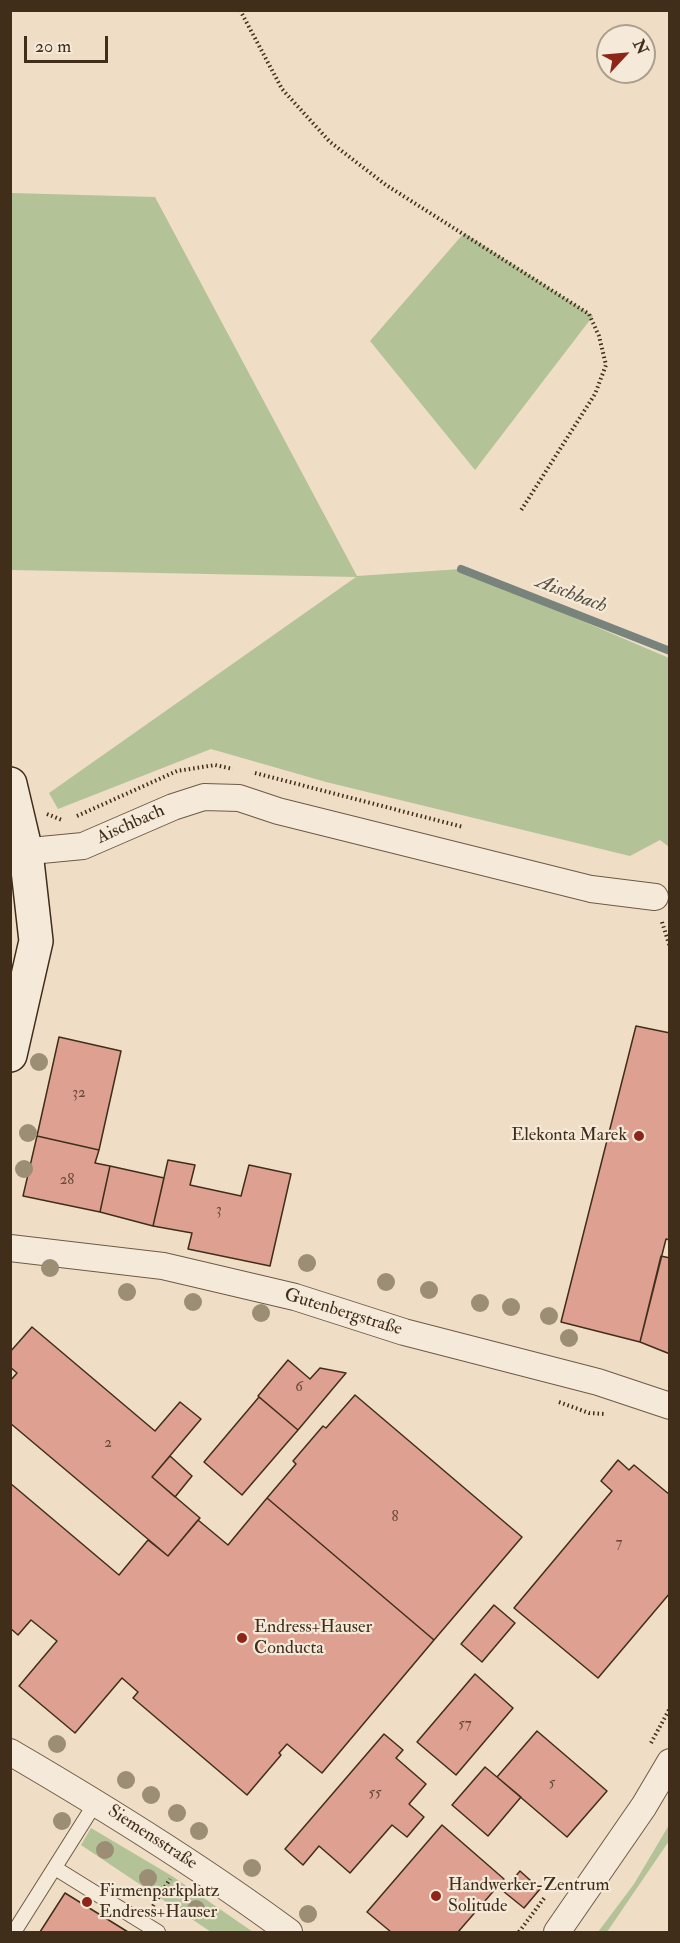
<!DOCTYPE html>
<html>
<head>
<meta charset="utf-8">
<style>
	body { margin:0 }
	#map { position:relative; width:680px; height:1943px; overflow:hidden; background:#efdec5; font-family:"IM FELL Double Pica",serif }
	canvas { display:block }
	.frame { position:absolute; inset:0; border:12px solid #412e1a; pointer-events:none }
	.north { position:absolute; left:596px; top:24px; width:60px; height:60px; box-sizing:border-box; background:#f5ead9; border:2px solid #ad9f8d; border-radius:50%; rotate:64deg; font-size:16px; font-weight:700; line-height:24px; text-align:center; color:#412e1a }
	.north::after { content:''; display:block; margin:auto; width:21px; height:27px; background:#8f2418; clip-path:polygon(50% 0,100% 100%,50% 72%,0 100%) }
	.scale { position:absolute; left:24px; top:36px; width:84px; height:27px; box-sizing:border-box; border:3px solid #412e1a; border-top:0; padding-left:8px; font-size:18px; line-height:21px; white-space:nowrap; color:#412e1a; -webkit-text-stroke:4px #f5ead9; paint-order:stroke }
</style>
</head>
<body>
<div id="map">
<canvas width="680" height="1943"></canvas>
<div class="frame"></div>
<div class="north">N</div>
<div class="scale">20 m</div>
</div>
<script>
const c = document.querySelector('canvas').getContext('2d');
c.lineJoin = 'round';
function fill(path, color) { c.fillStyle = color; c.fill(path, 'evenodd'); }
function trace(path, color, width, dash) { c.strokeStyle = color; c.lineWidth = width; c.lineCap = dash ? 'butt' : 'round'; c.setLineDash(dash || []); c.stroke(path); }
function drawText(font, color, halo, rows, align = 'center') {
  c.font = font + ' "IM FELL Double Pica",serif'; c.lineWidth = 4.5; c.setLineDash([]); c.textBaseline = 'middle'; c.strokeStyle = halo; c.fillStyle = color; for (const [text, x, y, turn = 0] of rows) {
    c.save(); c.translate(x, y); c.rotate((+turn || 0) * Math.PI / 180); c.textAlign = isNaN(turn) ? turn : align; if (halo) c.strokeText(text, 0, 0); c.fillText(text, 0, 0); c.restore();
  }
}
fill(new Path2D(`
	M11 193 155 197 357 576 461 569 669 658V847L660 840 630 856 326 782 211 749 58 809 49 793 356 577 11 570Z
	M464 233 593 316 475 470 370 341Z
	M669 1825V1841L607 1932H598L634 1884Z
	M91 1828 172 1876 253 1932H211L81 1845Z`), '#b4c298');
trace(new Path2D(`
	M461 569 670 651`), '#78837c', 8);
const building = new Path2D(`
	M636 1026 670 1033V1240L666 1239 640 1342 561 1322Z
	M59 1037 121 1051 99 1150 37 1136Z
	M37 1136 99 1150 95 1163 110 1166 100 1212 23 1196Z
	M168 1160 195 1165 190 1185 241 1196 249 1165 291 1174 270 1266 188 1249 192 1233 153 1226Z
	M110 1166 164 1178 153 1226 100 1212Z
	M661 1256 670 1258V1354L640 1342Z
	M32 1327 155 1431 180 1402 201 1419 152 1477 200 1518 168 1556 10 1423V1381L17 1373 10 1367V1352Z
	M288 1360 310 1379 320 1368 346 1373 298 1430 258 1396Z
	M355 1395 522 1537 434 1640 267 1498 296 1464 293 1461 323 1426 326 1428Z
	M259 1397 298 1430 242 1495 204 1462Z
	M170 1456 192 1476 175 1497 152 1477Z
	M618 1460 629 1470 634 1465 670 1495V1593L598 1678 514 1608 612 1491 601 1481Z
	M10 1483 119 1575 148 1540 168 1556 198 1520 228 1545 267 1498 434 1640 322 1773 287 1744 279 1753 281 1755 247 1795 133 1698 138 1692 122 1678 75 1733 19 1686 57 1641 31 1620 18 1635 10 1628Z
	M494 1605 515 1623 482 1662 461 1644Z
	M475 1674 513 1708 456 1775 417 1742Z
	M537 1731 607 1791 567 1837 497 1777Z
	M384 1734 403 1750 396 1758 426 1784 409 1804 424 1817 407 1837 392 1825 350 1873 319 1846 303 1865 285 1849Z
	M485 1767 521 1797 488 1836 452 1805Z
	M442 1825 504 1879 458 1932H391L367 1912Z
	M520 1871 540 1889 524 1908 503 1891Z
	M65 1893 128 1932H40Z`);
fill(building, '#dea091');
trace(building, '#412e1a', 1.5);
const lane = new Path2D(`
	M55 1868 158 1932
	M14 1932 96 1802`);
const street = new Path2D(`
	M10 853 83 846 173 807 204 797 239 798 278 811 591 889 655 897
	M10 1248 163 1266 295 1297 404 1332 598 1382 670 1406
	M10 1752C106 1808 200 1866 289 1932
	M557 1932 644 1806 670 1762`);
const secondary = new Path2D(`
	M10 784 26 852 36 941 10 1055`);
trace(lane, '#6c5a45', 16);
trace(street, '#6c5a45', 28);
trace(secondary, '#412e1a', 36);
trace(new Path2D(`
	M240 10 282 89 330 142 386 185 589 314 599 336 606 365 595 394 520 512
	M255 773 463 827
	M47 814 62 820
	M77 816 177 771 215 765 233 769
	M662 922 670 947
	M559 1402 589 1413 604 1414
	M651 1743 670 1708
	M153 1906 170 1879
	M519 1932 545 1897`), '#412e1a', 4, [1.5, 3]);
trace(lane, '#f5ead9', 14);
trace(street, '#f5ead9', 26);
trace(secondary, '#f5ead9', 33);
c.fillStyle = '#9c8e75';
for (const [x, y] of [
	[39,1062],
	[28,1133],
	[24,1169],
	[307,1263],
	[50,1268],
	[386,1282],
	[429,1290],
	[127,1292],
	[193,1302],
	[480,1303],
	[511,1307],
	[261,1313],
	[549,1316],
	[569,1338],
	[57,1744],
	[126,1780],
	[151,1795],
	[177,1813],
	[62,1821],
	[199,1831],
	[105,1850],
	[252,1868],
	[148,1878],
	[196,1909],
	[308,1914]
]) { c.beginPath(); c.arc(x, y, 9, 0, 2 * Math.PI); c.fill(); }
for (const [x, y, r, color] of [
	[639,1136,6,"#8f2418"],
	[242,1638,6,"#8f2418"],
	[436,1896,6,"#8f2418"],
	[87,1902,6,"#8f2418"]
]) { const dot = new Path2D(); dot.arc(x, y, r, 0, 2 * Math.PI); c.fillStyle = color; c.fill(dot); trace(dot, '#f5ead9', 2); }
drawText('15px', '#684a38', null, [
	["32",79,1094],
	["28",67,1181],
	["3",219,1211],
	["6",299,1388],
	["2",108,1444],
	["8",395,1518],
	["7",619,1544],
	["57",465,1725],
	["5",552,1784],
	["55",375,1794]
]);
drawText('18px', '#412e1a', '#f5ead9', [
	["Aischbach",131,825,-24],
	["Gutenbergstraße",343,1313,17],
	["Siemensstraße",152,1838,33]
]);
drawText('18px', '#412e1a', '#f5ead9', [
	["Elekonta Marek",627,1136,"right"],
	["Endress+Hauser",254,1628],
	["Conducta",254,1649],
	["Handwerker-Zentrum",448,1886],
	["Solitude",448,1907],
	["Firmenparkplatz",99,1892],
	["Endress+Hauser",99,1913]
], 'left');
drawText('italic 20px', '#585143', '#f5ead9', [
	["Aischbach",571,595,21]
]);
</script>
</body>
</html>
